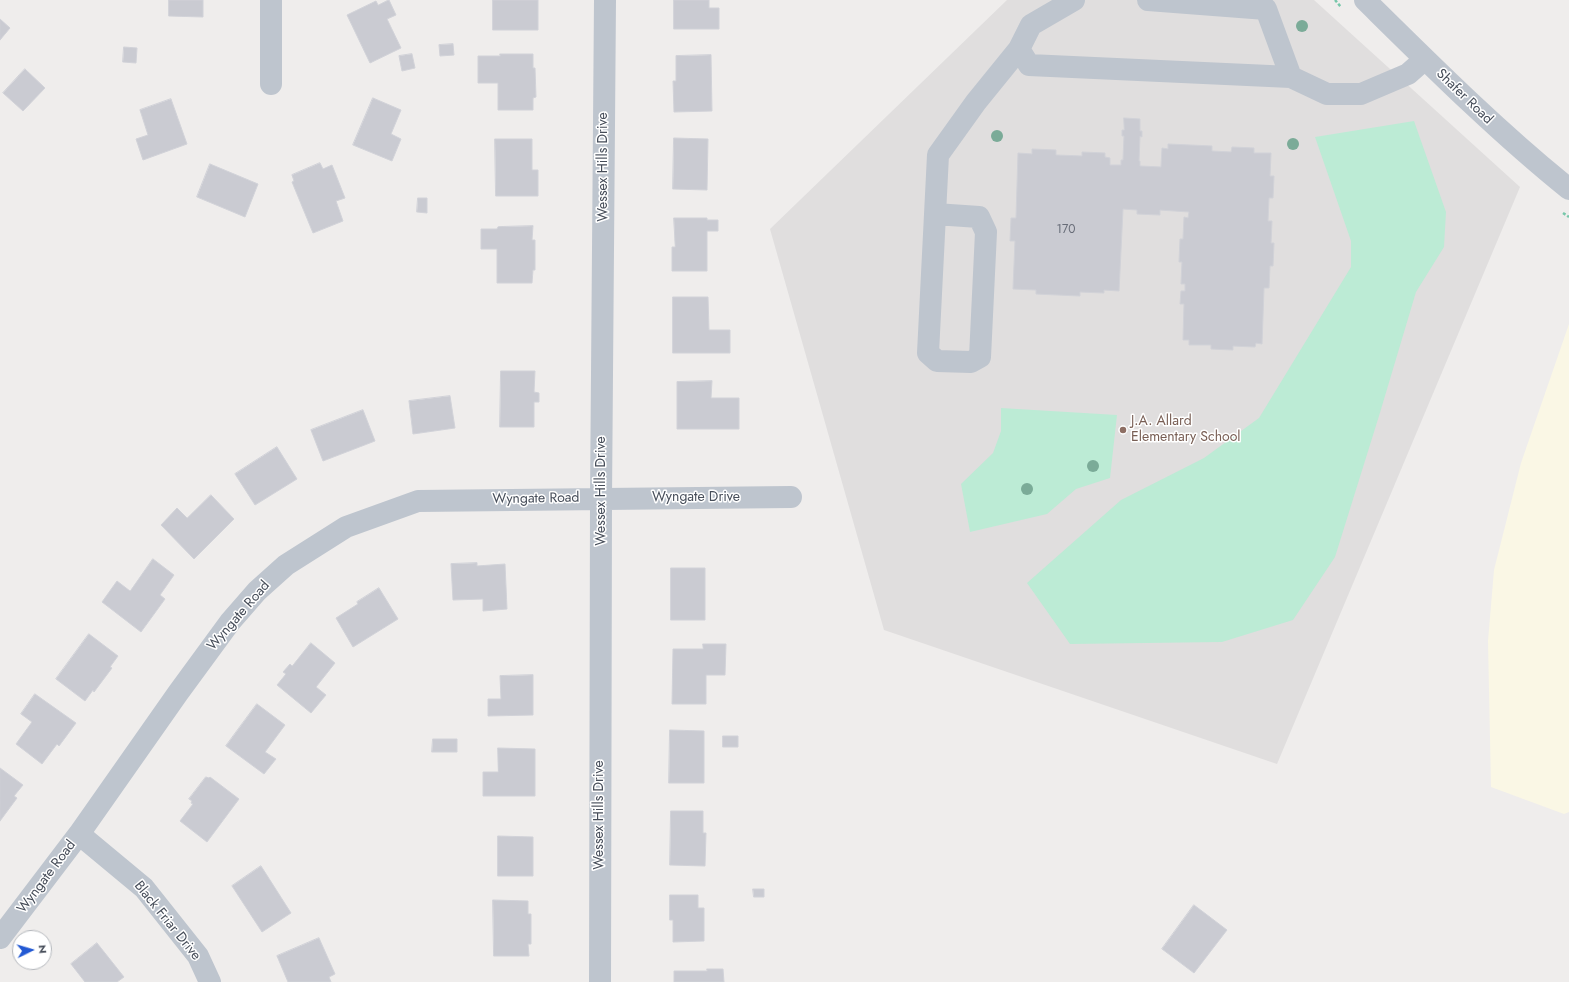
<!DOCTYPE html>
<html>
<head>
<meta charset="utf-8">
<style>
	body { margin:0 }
	#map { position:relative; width:1569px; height:982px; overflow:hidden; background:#efedec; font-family:Jost,sans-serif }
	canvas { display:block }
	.north { position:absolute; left:12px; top:930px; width:40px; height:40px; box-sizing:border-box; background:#fff; border:1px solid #b5b8bd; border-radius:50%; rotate:85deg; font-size:11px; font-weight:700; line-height:16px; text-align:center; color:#464d59 }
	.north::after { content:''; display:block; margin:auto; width:14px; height:18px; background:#2359d3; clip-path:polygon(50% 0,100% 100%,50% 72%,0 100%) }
</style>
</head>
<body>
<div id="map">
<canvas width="1569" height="982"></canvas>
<div class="north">N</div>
</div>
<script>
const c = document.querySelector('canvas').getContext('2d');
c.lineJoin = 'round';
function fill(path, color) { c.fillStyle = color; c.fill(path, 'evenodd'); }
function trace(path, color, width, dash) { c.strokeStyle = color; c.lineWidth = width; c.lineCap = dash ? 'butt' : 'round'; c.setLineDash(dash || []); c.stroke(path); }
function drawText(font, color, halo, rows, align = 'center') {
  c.font = font + ' Jost,sans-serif'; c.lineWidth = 3; c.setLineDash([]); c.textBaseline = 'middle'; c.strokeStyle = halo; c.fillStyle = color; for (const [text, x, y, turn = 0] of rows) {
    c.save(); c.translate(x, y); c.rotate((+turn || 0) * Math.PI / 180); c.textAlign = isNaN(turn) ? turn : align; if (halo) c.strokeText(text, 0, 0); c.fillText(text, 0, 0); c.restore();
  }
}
fill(new Path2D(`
	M1569 324V812L1564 814 1491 787 1488 641 1494 570 1521 463Z`), '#faf7e5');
fill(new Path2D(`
	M1007 0H1314L1520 187 1277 764 884 630 770 229Z`), '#e0dede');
fill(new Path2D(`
	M1414 121 1446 212 1444 247 1416 292 1379 416 1335 557 1293 620 1222 642 1070 644 1027 583 1121 500 1204 458 1259 418 1351 267V241L1315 137Z
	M1001 408 1117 415 1110 478 1076 489 1047 514 970 532 961 484 993 453 1001 431Z`), '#bcebd5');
const building = new Path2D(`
	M169 0H203V17L169 16Z
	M389 0 396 15 387 19 401 48 370 63 347 15 376 1 378 5Z
	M493 0H538V30H493Z
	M674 0H709V8H719V29H674Z
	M0 19 10 28 0 40Z
	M453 44 454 55 440 56 439 45Z
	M124 47 137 48 136 63 123 62Z
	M412 54 415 68 402 71 399 56Z
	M500 54H533V68H535L536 97 533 98V110H498V83H478V56H500Z
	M711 55 712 111 674 112 673 81H676V56Z
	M25 69 45 88 23 111 3 93Z
	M373 98 401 110 391 134 401 139 392 161 353 145Z
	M171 99 187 144 143 160 136 139 148 135 140 110Z
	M1124 118 1140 119V131H1142V137L1140 136 1139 161H1140V166L1161 167 1162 148 1168 149V144L1212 146V151L1231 152 1232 147 1254 148V153H1271L1270 176H1274L1273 198H1269L1268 221H1272L1271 243H1274L1273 266H1270L1269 288H1264L1262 344 1256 343 1255 347 1233 346V350L1211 349V345H1189V340H1183L1184 304H1180L1181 291H1185V284H1181L1182 262H1179L1180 239H1183L1184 217 1188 218 1189 212 1160 210V215L1137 214V210L1123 209 1119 291 1104 290V293L1080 292V296L1036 294V290L1013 289 1015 241H1010L1011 218H1016L1018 153 1032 154V149L1056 150V155L1082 156V152L1105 153V157L1110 158V165H1121V160H1123L1124 136H1122V130H1124Z
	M674 138 708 139 707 190 673 189Z
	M495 139H532V170H538V196H496Z
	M320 163 323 169 332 165 345 198 336 201 343 221 313 233 292 182 294 181 292 175Z
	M210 164 258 184 245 217 197 197Z
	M418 198H427V213L417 212Z
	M674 218H707V220H718V231H707V271H672V247H675Z
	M533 226 532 240H535V270H533L532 283H497V249H481V229H497L498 227Z
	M673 297H708L709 330H730V353H673Z
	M501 371H535L534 392 539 393V402H534V427H500Z
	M712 381 711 398H739V429H677V382Z
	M450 396 455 428 413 434 409 401Z
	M363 410 375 441 323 461 311 430Z
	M277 447 297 479 255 505 235 474Z
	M211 495 234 519 194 559 161 525 177 508 187 518Z
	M153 559 174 575 160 595 165 599 141 632 102 602 117 581 130 591Z
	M477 563V566L505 564 507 609 483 611V599L453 600 451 564Z
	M671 568H705V620H671Z
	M379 588 398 619 353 647 336 618 358 604 357 602Z
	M89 634 118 656 110 667 112 668 94 692 93 690 85 701 56 679Z
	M311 643 335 663 316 687 326 695 311 713 277 685 286 674 283 672 290 664 292 666Z
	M703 644H726L725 675H706V704H672L673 649H703Z
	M533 675V715L488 716V699H501L500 676Z
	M35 694 76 723 59 746 57 744 42 764 16 744 32 722 21 714Z
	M257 704 285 725 265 752 276 759 264 774 226 746Z
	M670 730 704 731V783H669Z
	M723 736H738V747H723Z
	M433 739H457V752H432Z
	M498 748 535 749V796H483V772H498Z
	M0 768 23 785 14 796 17 798 0 821Z
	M206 777 209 778 210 777 239 799 207 842 180 821 193 804 191 803 192 801 189 799Z
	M671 811H703V833H706L705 866 670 865Z
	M498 836 533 837V876H498Z
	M261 866 291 913 262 932 232 886Z
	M753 889H764V897H754Z
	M670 895H698V908H704V941L673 942V920H670Z
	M493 900 528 901V914H531V944H528L529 956H494Z
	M1194 905 1227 930 1194 973 1162 949Z
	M319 938 335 974 329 977 331 982H288L277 956Z
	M97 943 124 977 117 982H85L71 964Z
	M707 969H723L724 982H674V971H707Z`);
fill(building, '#cacbd2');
trace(building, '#d1d2d8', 1);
trace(new Path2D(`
	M1335 0 1341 7
	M1563 213 1569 217`), '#77c7aa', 2.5, [3, 2]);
trace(new Path2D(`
	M1074 0 1031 25 1019 49 1029 65 1291 77 1327 94H1361L1408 74 1425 59
	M1148 0 1266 9 1291 77
	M1365 0C1431 65 1497 131 1569 189
	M271 84V0
	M935 214 979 217 986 232 980 357 971 362 937 361 928 353 938 155 976 102 1019 49
	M79 834 144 888 198 956 210 982
	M0 938 79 834 178 693 230 622 257 591 286 565 346 527 418 501 791 497
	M600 982 601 499 605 0`), '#bec5ce', 22);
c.fillStyle = '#7bab98';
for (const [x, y] of [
	[1302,26],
	[997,136],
	[1293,144],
	[1093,466],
	[1027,489]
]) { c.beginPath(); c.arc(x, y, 6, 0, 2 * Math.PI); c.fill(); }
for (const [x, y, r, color] of [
	[1123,430,4,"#8d6e63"]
]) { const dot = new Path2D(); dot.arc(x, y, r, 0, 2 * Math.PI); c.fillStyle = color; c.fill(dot); trace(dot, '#fff', 1.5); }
drawText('12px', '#676c77', null, [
	["170",1066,230]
]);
drawText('14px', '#464d59', '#fff', [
	["Shafer Road",1464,97,44],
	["Wessex Hills Drive",604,167,-90],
	["Wessex Hills Drive",602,491,-90],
	["Wyngate Drive",696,498],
	["Wyngate Road",536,499,-1],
	["Wyngate Road",239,616,-49],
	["Wessex Hills Drive",600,815,-90],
	["Wyngate Road",47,877,-53],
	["Black Friar Drive",167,921,51]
]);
drawText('14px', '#785e54', '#fff', [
	["J.A. Allard",1131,422],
	["Elementary School",1131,438]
], 'left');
</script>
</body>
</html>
